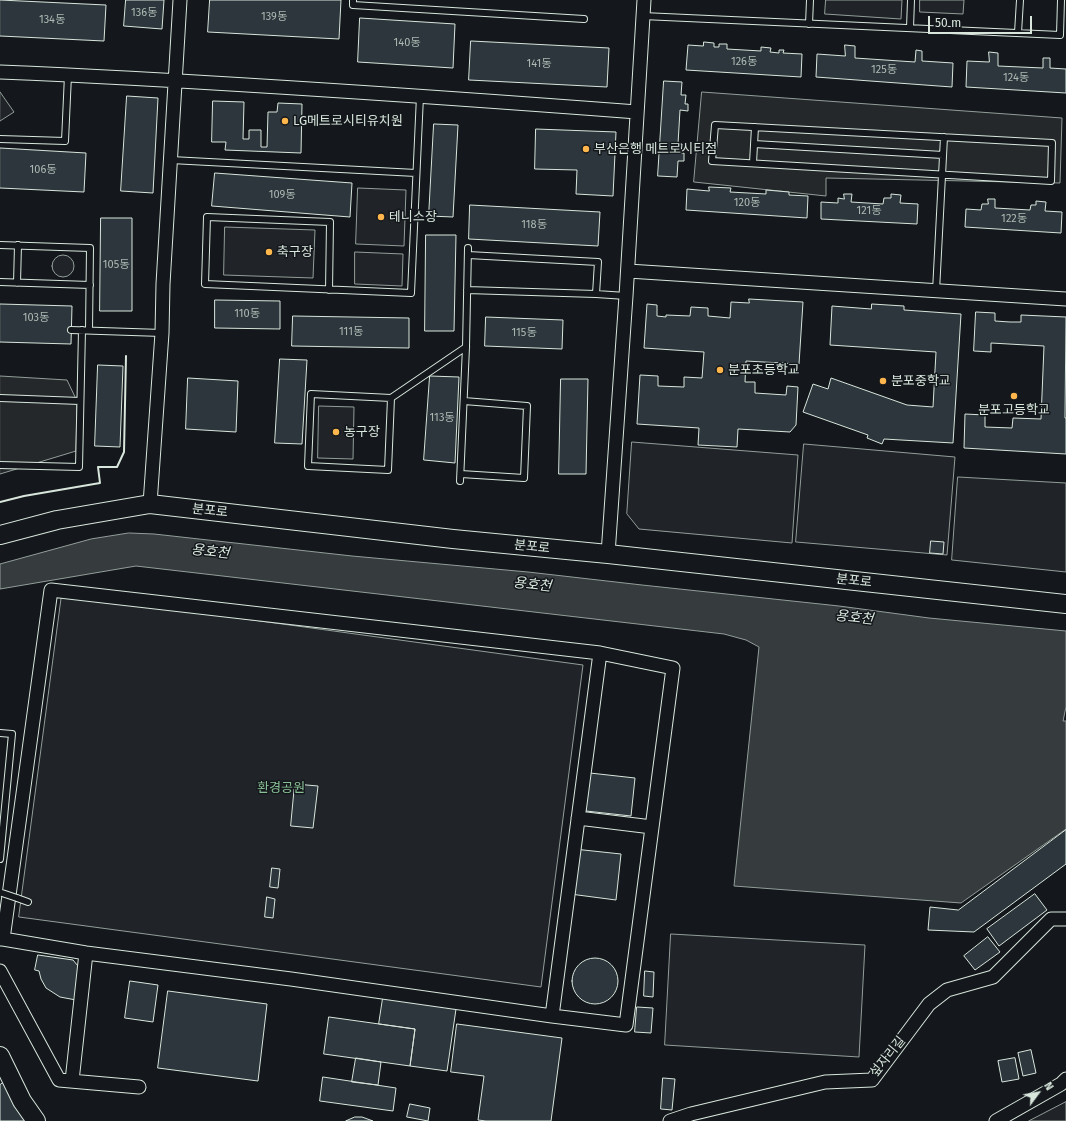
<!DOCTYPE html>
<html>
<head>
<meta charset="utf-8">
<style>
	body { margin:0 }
	#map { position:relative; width:1066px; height:1121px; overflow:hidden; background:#14181c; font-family:"Fira Sans",sans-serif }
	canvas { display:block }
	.north { position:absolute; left:1018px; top:1073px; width:40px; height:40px; -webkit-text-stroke:3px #14181c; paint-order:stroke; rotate:58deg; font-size:11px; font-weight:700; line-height:16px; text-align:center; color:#d8e6dc }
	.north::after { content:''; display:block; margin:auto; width:14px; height:18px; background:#d8e6dc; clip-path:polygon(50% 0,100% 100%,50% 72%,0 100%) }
	.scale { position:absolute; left:928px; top:16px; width:104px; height:18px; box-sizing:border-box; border:2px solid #d8e6dc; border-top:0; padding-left:5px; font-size:12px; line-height:14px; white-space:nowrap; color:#d8e6dc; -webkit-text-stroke:3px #14181c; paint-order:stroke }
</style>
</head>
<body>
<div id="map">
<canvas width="1066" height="1121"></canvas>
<div class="north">N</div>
<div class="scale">50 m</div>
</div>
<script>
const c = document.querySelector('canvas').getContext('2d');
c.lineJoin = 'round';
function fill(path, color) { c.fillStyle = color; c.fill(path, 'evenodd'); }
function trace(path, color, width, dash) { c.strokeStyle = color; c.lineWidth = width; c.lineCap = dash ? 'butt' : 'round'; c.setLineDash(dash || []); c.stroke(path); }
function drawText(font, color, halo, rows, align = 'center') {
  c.font = font + ' "Fira Sans","Noto Sans KR",sans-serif'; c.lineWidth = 3; c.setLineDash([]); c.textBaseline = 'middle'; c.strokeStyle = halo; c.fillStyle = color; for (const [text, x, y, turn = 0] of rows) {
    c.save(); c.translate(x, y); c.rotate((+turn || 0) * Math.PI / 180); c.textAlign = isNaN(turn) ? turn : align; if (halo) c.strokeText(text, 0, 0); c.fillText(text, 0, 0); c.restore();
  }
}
const green = new Path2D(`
	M826 0H902L901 19 825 14Z
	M920 0H964L963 14 920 12Z
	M0 92 14 112 0 121Z
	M358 188 406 190 404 246 356 244Z
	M225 227 315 230 313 278 224 275Z
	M355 252 403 254 402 286 355 284Z
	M52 266a11 11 0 1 1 22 0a11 11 0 1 1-22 0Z
	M319 406 354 407 353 459 318 458Z
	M632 442 798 455 792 543 639 529 627 514Z
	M804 444 955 457 947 555 796 542Z
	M958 477 1066 483V572L952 560Z
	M62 594 583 665 541 987 19 917Z
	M671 934 865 945 859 1057 665 1045Z
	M1066 1102V1121H1029Z`);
fill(green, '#202428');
trace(green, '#939e99', 1);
const parking = new Path2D(`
	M702 92 1062 118 1060 183 826 178V196L694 182Z
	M0 376 67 380 77 401 76 451 0 474Z`);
fill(parking, '#24282b');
trace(parking, '#939e99', 1);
const water = new Path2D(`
	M129 533 154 534 352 556 528 572 642 585 839 606 929 618 1066 631V707L1063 721H1066V829L961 903 734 886 759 647 746 640 724 634 136 566 0 589V564L91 539Z`);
fill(water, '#363b3e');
trace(water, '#939e99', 1);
const building = new Path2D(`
	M0 0 106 5 104 41 0 36Z
	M126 0H164L162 29 124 26Z
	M210 0H341L339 39 208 32Z
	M360 18 455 24 453 68 358 62Z
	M471 41 609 48 607 87 469 80Z
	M704 42 714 43V47H719V44H727V49L761 51V47L771 48 770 52 779 53V50H784L783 53 802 54 801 77 686 70 688 45 703 46Z
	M845 45 855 46V58L915 62 916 50 922 51V61L953 63 952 87 816 77 817 54 845 56Z
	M989 52 998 53V66L1043 68V58H1050V68L1066 69V93L966 87 967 61 989 62Z
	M664 81 682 82 681 95H686L685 104H688V111L680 110 678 144H682L681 153H684V161H678L677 177 658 176Z
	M127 96 158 98 153 193 121 191Z
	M213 101 244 102 243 139H249V130H261V147H267L268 112H277L278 103 302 104 301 153 225 150 226 142H212Z
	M434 124 458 125 453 217 429 216Z
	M536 129 616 132 613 196 576 194 577 170 535 169Z
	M0 148 86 153 84 192 0 188Z
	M215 173 352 183 350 217 212 206Z
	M709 187 731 188 730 192 766 194V190L789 192V195L808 196 807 218 686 210 687 189 709 191Z
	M844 194H852L851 202 883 204 884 198H891V194L901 195 900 203 918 204 917 224 821 219V202L838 203V198L844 199Z
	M988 199H995V208L1030 210 1031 205H1036V201L1046 202 1045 211 1062 212 1061 233 965 227 966 209 981 210 982 204H988Z
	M470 205 600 212 598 246 469 239Z
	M101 218H132V311H100Z
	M426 235H456L454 331H425Z
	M749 299 803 302 799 364 746 361 745 382H755V393L786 395 787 386 798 387 796 425 790 432 738 429 737 447 698 445 699 428 637 424 640 375 658 376V386L684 387V377L702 378 704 352 644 348 647 304 657 305V316L666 317V315L690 316 691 307 708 308V316L730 318 731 302 749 303Z
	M215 300 280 301V329L215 328Z
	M0 304 72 306 71 344 0 342Z
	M872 304 904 306V310L961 314 953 443 884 439 882 444 867 438 868 435 803 412 813 384 828 389 831 378 907 405 933 407 936 352 830 345 832 306 871 309Z
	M976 312 995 313V321L1010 322H1021V315L1066 317 1065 418H1066V454L964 448 965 414 985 415V427L1012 428 1013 418 1041 419 1044 346 991 343V352L974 351Z
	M293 316 409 318V348L292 346Z
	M486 317 563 320 562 349 485 346Z
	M280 359 307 360 302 444 275 443Z
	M98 365 123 366 120 447 95 446Z
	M430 376 459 377 455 463 424 460Z
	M188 378 238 381 236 432 186 429Z
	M561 379H588L586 474H559Z
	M931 541 944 542 943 554 930 553Z
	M590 773 635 778 631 816 586 811Z
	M295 784 318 786 313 828 291 826Z
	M1066 830V864L974 932 928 930 930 907 958 910Z
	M574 849 621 854 616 900 570 894Z
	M272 868 280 869 278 888 270 887Z
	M1035 894 1047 910 999 946 987 929Z
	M267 897 275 899 273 918 265 917Z
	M988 937 1000 952 975 970 964 956Z
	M38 955 73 960 78 966 76 1000 60 997 46 988 41 979 39 971 35 970Z
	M572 981a23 23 0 1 1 46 0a23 23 0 1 1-46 0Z
	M645 971 654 972 653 997 644 996Z
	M130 981 158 985 153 1022 125 1018Z
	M168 991 267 1004 258 1081 158 1068Z
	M383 998 456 1009 447 1071 410 1066 415 1029 379 1024Z
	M637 1007 653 1008 651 1033 635 1032Z
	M329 1017 415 1029 410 1066 324 1054Z
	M457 1024 562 1038 551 1121H486L478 1120 484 1076 451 1072Z
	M1031 1050 1036 1073 1023 1076 1018 1053Z
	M356 1058 381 1062 378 1085 352 1082Z
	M1015 1058 1019 1079 1002 1082 998 1061Z
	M323 1077 396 1088 393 1111 320 1101Z
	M663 1078 675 1079 672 1110 661 1109Z
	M3 1083 25 1121H0V1085Z
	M410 1104 430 1108 428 1121 407 1117Z
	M355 1117H362L373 1121H346Z`);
fill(building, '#2c363c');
trace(building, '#d8e6dc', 1);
const lane = new Path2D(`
	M353 0V5L584 19
	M643 16 1060 35 1061 0
	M809 24 810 0
	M910 28 911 0
	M1018 33 1020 0
	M715 125 1052 143 1051 181 712 161Z
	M0 139 65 141 68 75
	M754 144 943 155
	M171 160 416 173
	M753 163 755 127
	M0 245 90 248 89 330
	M0 282 90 285
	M17 283 18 245
	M329 290 330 222 207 217 205 284 411 293 420 96
	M467 290 596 294 598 262 468 255
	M936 291 944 137
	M596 294 626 296
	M71 330 162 333
	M311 394 391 398 388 470 308 466Z
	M0 398 80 401
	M391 398 466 347
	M0 465 79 467 82 330
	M461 474 524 478 527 406 464 401
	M460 481 466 347 468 248
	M0 733 12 734 0 859
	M17 898 28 902`);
const street = new Path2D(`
	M0 72C213 81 425 96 637 112
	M628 271 1066 299
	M150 504 162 333 163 284 180 0
	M608 554 626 296 644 0
	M578 818 652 827
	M0 939H3L86 953 291 979 552 1016 600 653 51 590 3 939
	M0 971 59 1080 139 1087
	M552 1016 626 1025 673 668 600 653
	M72 1081 86 953
	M670 1121 691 1114 825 1082 872 1080 929 1004 947 990 993 977 1051 919H1066
	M996 1121 1061 1084 1066 1079`);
const secondary = new Path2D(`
	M0 535 57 520 150 504 453 539 608 554 1066 604
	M0 1056 22 1101 36 1121`);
trace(lane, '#d8e6dc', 8);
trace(street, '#d8e6dc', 15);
trace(secondary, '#d8e6dc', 20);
trace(lane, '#14181c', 6);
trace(street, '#14181c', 13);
trace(secondary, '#14181c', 18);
const laneBridge = new Path2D(`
	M2 893 17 898`);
trace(laneBridge, '#d8e6dc', 8, []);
trace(laneBridge, '#14181c', 6);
trace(new Path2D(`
	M0 502 24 496 100 483 98 467H117L124 452 126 356`), '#d8e6dc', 2);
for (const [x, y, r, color] of [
	[285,121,4,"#ffb74d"],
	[586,149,4,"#ffb74d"],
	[381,217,4,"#ffb74d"],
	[269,252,4,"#ffb74d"],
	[720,370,4,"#ffb74d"],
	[883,381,4,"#ffb74d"],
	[1014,396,4,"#ffb74d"],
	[336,432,4,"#ffb74d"]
]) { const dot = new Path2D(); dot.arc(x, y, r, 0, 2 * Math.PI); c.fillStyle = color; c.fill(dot); trace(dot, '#14181c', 1.5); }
drawText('11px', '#adbab4', null, [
	["136동",144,13],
	["139동",274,17],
	["134동",52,20],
	["140동",407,43],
	["126동",744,62],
	["141동",539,64],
	["125동",884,70],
	["124동",1016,78],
	["106동",43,170],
	["109동",282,195],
	["120동",747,203],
	["121동",869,211],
	["122동",1014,219],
	["118동",534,225],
	["105동",116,265],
	["110동",247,314],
	["103동",36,318],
	["111동",351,332],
	["115동",524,333],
	["113동",442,418]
]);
drawText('13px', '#d8e6dc', '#14181c', [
	["LG메트로시티유치원",293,121],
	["부산은행 메트로시티점",594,149],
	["테니스장",389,217],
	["축구장",277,252],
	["분포초등학교",728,370],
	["분포중학교",891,381],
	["분포고등학교",1014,410,"center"],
	["농구장",344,432]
], 'left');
drawText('13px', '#d8e6dc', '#14181c', [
	["분포로",210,511,6],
	["분포로",532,547,6],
	["분포로",854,581,6],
	["섶자리길",888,1057,-51]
]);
drawText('13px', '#8ac095', '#14181c', [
	["환경공원",281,788]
]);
drawText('italic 14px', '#d8e6dc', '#14181c', [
	["용호천",210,552,6],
	["용호천",532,585,6],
	["용호천",854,618,6]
]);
</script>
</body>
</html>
